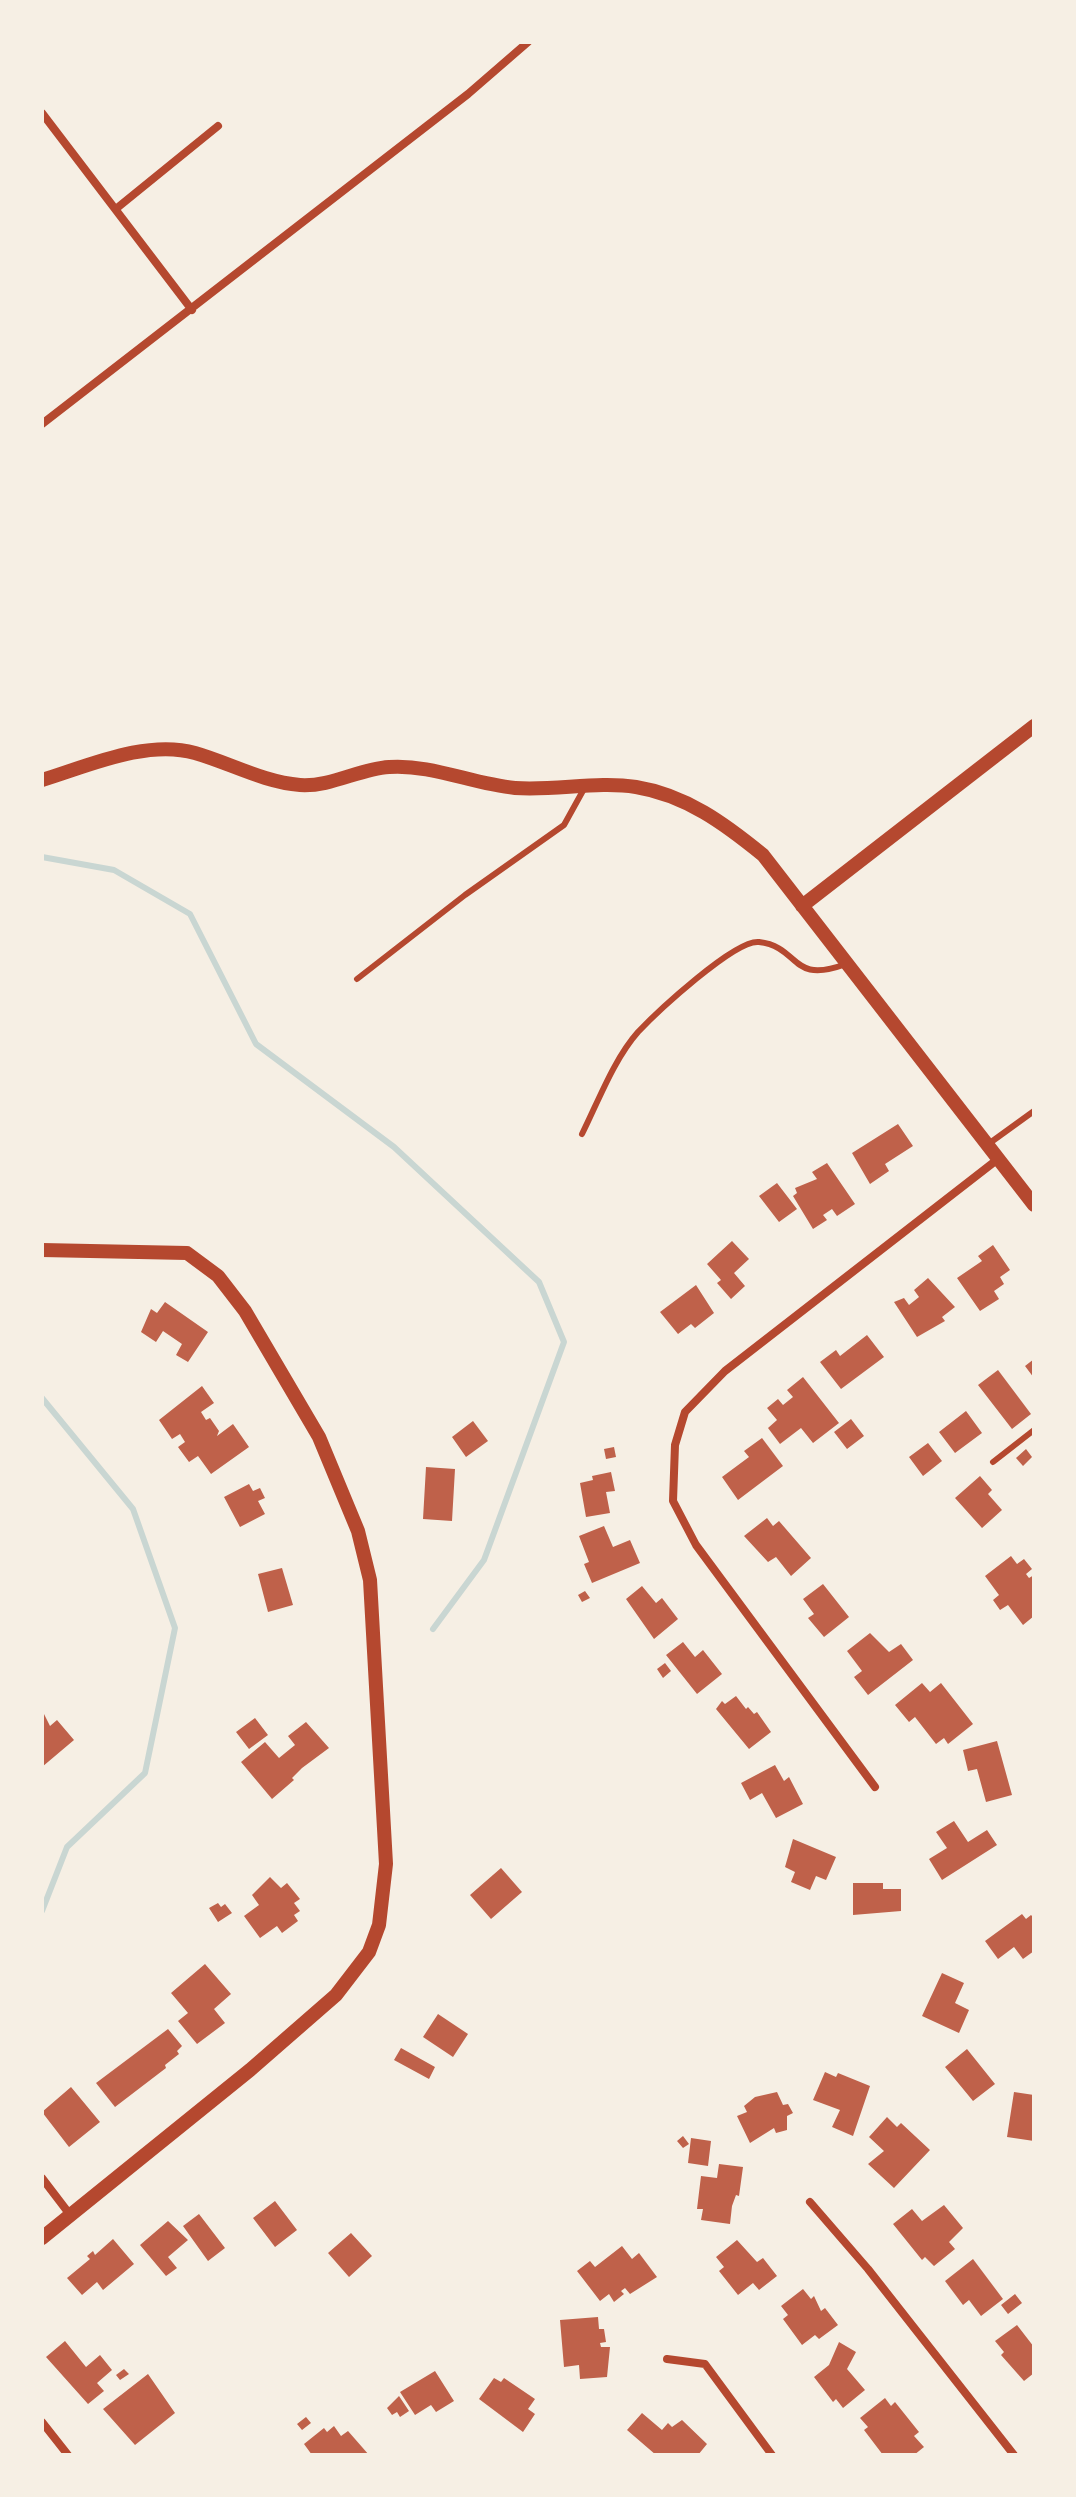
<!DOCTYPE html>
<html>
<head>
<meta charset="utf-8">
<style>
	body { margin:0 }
	#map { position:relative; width:1076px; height:2497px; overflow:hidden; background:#f6efe4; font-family:"Alegreya Sans",sans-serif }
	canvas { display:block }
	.frame { position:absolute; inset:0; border:44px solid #f6efe4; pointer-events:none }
</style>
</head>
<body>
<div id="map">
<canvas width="1076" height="2497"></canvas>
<div class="frame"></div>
</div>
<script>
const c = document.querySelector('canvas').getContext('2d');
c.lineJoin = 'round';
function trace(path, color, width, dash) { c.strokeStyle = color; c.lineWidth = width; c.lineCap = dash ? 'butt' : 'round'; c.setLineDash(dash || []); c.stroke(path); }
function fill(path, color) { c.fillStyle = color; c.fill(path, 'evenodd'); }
trace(new Path2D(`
	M42 857 114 870 190 914 256 1044 394 1147 539 1282 564 1342 484 1560 433 1629
	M42 1398 133 1509 175 1628 145 1773 67 1847 42 1911`), '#c9d6d2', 6);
fill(new Path2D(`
	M898 1124 913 1146 885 1164 889 1171 870 1184 852 1153Z
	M827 1163 855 1204 837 1216 832 1209 823 1215 827 1220 813 1229 793 1196 797 1193 795 1188 817 1179 812 1172Z
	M777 1183 797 1209 779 1222 759 1196Z
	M732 1241 749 1259 734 1273 745 1286 731 1299 717 1283 721 1280 707 1264Z
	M993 1245 1010 1270 1000 1277 1004 1284 994 1291 999 1299 980 1311 957 1278 982 1261 978 1256Z
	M928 1278 955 1307 942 1317 945 1321 917 1337 894 1302 904 1298 909 1305 919 1297 914 1290Z
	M696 1285 714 1313 695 1328 691 1324 678 1334 660 1312Z
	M165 1302 208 1332 188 1362 176 1355 182 1344 163 1331 156 1342 141 1332 151 1309 157 1313Z
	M867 1335 884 1357 841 1389 820 1362 836 1350 840 1356Z
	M1034 1359V1378L1025 1366Z
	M998 1370 1031 1414 1012 1429 978 1385Z
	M803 1377 839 1423 813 1443 801 1428 780 1444 768 1428 777 1420 767 1408 778 1399 783 1405 793 1397 787 1390Z
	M202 1386 214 1403 201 1412 206 1420 210 1418 219 1431 217 1436 233 1424 249 1447 211 1474 198 1456 189 1462 178 1447 185 1442 180 1434 172 1439 159 1420Z
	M966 1411 982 1433 955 1453 939 1432Z
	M851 1419 864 1436 847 1449 834 1432Z
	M473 1421 488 1441 466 1457 452 1437Z
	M762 1438 783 1466 738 1500 722 1477 749 1457 744 1451Z
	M928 1443 942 1461 923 1476 909 1457Z
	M614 1447 616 1457 606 1459 604 1449Z
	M1026 1449 1032 1457 1023 1466 1016 1458Z
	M426 1467 455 1469 452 1521 423 1519Z
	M611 1472 615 1491 606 1492 610 1513 586 1517 580 1483 593 1480 592 1476Z
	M980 1476 992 1490 988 1494 1002 1510 982 1528 955 1498Z
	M249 1484 253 1491 260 1488 265 1498 258 1501 265 1514 240 1527 224 1497Z
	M767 1518 773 1526 779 1521 811 1558 791 1576 776 1557 768 1562 744 1536Z
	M604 1526 613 1547 630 1540 640 1563 592 1583 584 1564 589 1562 579 1536Z
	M1011 1556 1017 1564 1024 1559 1032 1569 1026 1574 1029 1578 1034 1575V1616L1023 1625 1008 1605 1000 1610 993 1600 999 1595 985 1576Z
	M282 1568 293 1605 268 1612 258 1574Z
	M823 1584 849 1617 824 1637 808 1618 814 1614 803 1599Z
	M642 1586 656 1603 662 1598 678 1619 654 1639 626 1599Z
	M585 1591 590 1598 582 1602 578 1595Z
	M870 1633 889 1652 901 1644 913 1660 868 1695 854 1677 862 1671 847 1651Z
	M683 1642 695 1657 703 1650 722 1674 697 1694 666 1655Z
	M665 1663 671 1671 663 1678 657 1669Z
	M922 1683 930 1692 941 1683 973 1724 948 1744 944 1738 936 1744 915 1717 909 1722 895 1705Z
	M736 1696 746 1709 748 1707 754 1714 757 1712 771 1732 749 1749 716 1709 722 1701 725 1704Z
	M42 1710 50 1726 57 1720 74 1740 42 1767Z
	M255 1718 268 1735 249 1749 236 1732Z
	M306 1722 329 1748 302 1768 292 1778 294 1780 272 1799 241 1762 265 1742 279 1758 295 1745 288 1736Z
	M997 1741 1012 1795 986 1802 977 1769 968 1771 963 1750Z
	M775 1765 784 1781 789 1777 803 1804 776 1818 762 1793 750 1800 741 1783Z
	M954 1821 968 1842 987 1830 997 1845 942 1880 929 1859 947 1848 936 1832Z
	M793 1839 836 1857 826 1880 816 1876 810 1890 791 1882 795 1872 785 1867Z
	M501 1868 522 1892 491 1919 470 1895Z
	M270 1877 281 1888 287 1883 300 1899 294 1903 300 1911 294 1915 298 1921 282 1933 277 1926 260 1938 244 1916 259 1905 252 1895Z
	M853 1883H883V1889H901V1911L853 1915Z
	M218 1903 221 1907 225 1904 232 1913 218 1922 209 1908Z
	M1022 1914 1026 1919 1031 1915 1034 1918V1951L1023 1959 1014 1947 998 1959 985 1941Z
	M205 1964 231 1994 214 2009 225 2023 197 2044 178 2021 188 2013 171 1993Z
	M942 1973 964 1983 955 2003 969 2010 959 2033 922 2016Z
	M438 2014 468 2034 453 2057 423 2037Z
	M168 2029 182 2046 177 2051 179 2054 165 2065 166 2068 115 2107 96 2083Z
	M401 2048 435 2067 429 2079 394 2060Z
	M967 2049 995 2084 973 2101 945 2067Z
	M825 2072 836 2077 838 2073 870 2086 853 2136 832 2127 840 2110 813 2100Z
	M71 2087 100 2122 69 2147 42 2112Z
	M777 2092 783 2105 788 2104 793 2113 787 2116V2130L776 2133 774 2128 750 2143 737 2116 747 2112 744 2106 755 2097Z
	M1014 2092 1034 2095V2141L1007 2137Z
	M887 2117 897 2127 901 2123 930 2150 894 2188 868 2164 884 2151 869 2137Z
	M683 2136 689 2144 683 2148 677 2141Z
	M691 2138 711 2141 708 2166 688 2163Z
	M719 2164 743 2167 739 2196 736 2195 732 2206 730 2224 701 2220 703 2209H697L701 2176 717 2178Z
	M275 2201 297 2230 275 2247 253 2218Z
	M944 2205 963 2228 949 2242 955 2249 934 2266 925 2257 922 2260 893 2224 912 2209 922 2221Z
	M199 2214 225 2248 208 2261 183 2226Z
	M168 2221 188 2240 168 2257 177 2268 166 2276 140 2245Z
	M351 2233 372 2256 349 2277 328 2253Z
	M113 2239 134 2264 103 2290 97 2282 82 2295 67 2278 90 2259 87 2256 93 2251 95 2255Z
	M737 2240 757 2262 763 2258 777 2276 759 2290 753 2283 738 2295 719 2271 724 2267 716 2257Z
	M622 2246 632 2259 639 2253 657 2277 630 2294 625 2288 621 2291 624 2294 614 2302 609 2294 600 2301 577 2271 590 2261 595 2267Z
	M973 2259 1003 2299 981 2316 969 2300 963 2305 945 2281Z
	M803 2289 811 2299 814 2296 821 2311 825 2308 838 2325 819 2339 815 2335 802 2345 783 2319 788 2315 781 2306Z
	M1015 2294 1022 2303 1008 2314 1001 2305Z
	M598 2317 599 2329H604L606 2342 600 2343 601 2347H610L607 2377 580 2379 579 2365 564 2367 560 2320Z
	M1017 2325 1034 2347V2373L1024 2381 1001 2355 1004 2352 995 2341Z
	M65 2341 86 2367 100 2355 112 2370 97 2383 104 2391 88 2404 46 2357Z
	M839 2342 856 2352 847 2369 865 2390 843 2408 836 2399 833 2402 814 2377 829 2365Z
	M124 2369 129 2374 120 2380 116 2375Z
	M435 2371 454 2401 436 2412 431 2405 415 2415 400 2392Z
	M148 2374 175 2413 135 2445 103 2409Z
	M494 2378 501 2382 504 2378 535 2399 528 2409 535 2414 523 2432 479 2399Z
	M399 2396 409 2411 400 2417 397 2412 392 2415 387 2408Z
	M885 2398 891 2406 895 2402 919 2432 914 2436 924 2447 914 2455H883L864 2430 868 2427 860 2418Z
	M642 2413 662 2430 668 2423 672 2427 682 2420 707 2444 698 2455H656L627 2430Z
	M306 2417 311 2423 302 2430 297 2424Z
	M334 2426 341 2436 348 2431 369 2455H312L304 2444 324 2428 327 2432Z`), '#bf614a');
trace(new Path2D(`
	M357 979 465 895 564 825 585 787
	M582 1134C598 1102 614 1059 638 1032 656 1013 735 939 759 942 801 947 789 985 846 964
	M987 1145 1034 1111
	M993 1462 1034 1430`), '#b5482f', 6);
trace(new Path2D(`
	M42 113 192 310
	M117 208 218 126
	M42 424 468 94 528 42
	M875 1787 696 1545 673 1501 675 1445 685 1412 725 1371 998 1159
	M42 2178 71 2216
	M810 2202 868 2269 1014 2455
	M667 2359 705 2364 772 2455
	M42 2422 68 2455`), '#b5482f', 8);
trace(new Path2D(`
	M42 780C88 766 147 739 195 753 230 763 263 782 300 785 331 787 359 769 389 767 432 764 472 784 515 788 555 791 597 781 636 787 686 795 725 824 763 855L1034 1205
	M802 906 1034 726
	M42 1250 187 1253 218 1276 245 1311 319 1437 358 1531 370 1580 386 1864 379 1925 369 1952 336 1995 250 2070 42 2238`), '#b5482f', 14);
</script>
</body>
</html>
